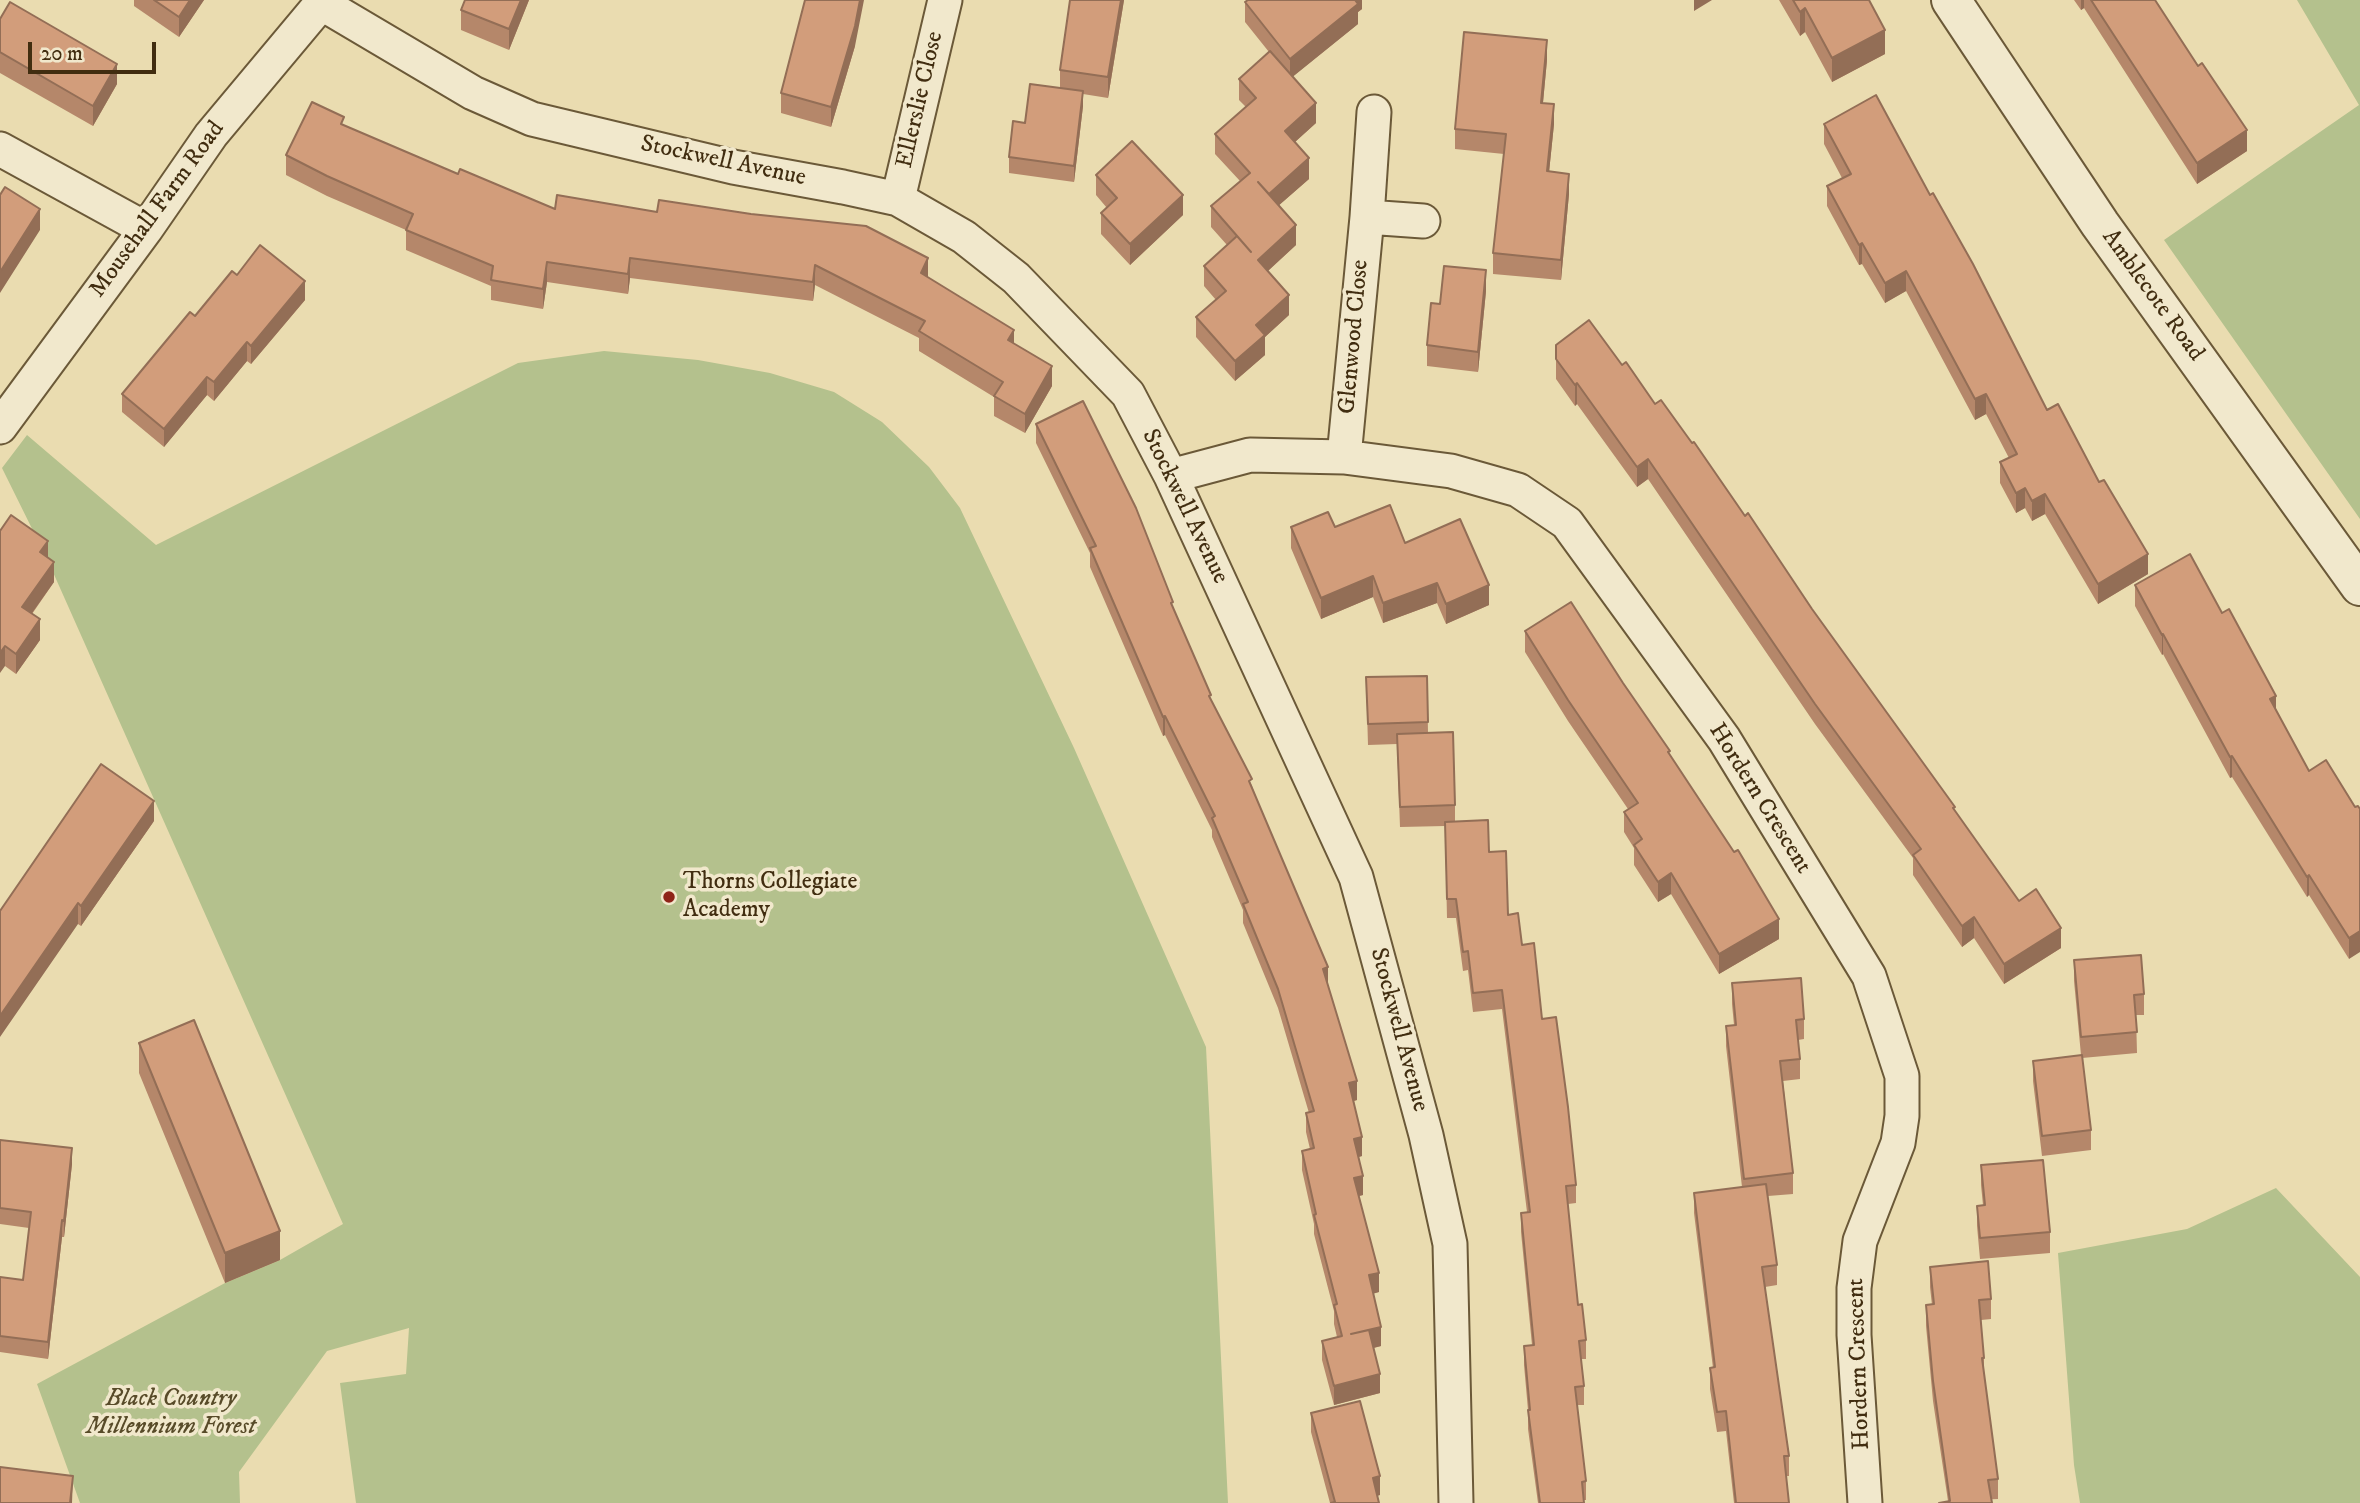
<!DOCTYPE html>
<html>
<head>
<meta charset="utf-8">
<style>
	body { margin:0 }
	#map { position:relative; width:2360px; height:1503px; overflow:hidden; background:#eadcb0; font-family:"IM FELL DW Pica",serif }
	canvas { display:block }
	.scale { position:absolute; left:28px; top:42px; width:128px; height:32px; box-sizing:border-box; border:4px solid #412d10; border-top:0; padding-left:9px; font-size:21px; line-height:24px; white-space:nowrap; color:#412d10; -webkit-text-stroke:5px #f1e8cc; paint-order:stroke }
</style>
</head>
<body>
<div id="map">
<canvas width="2360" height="1503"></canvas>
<div class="scale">20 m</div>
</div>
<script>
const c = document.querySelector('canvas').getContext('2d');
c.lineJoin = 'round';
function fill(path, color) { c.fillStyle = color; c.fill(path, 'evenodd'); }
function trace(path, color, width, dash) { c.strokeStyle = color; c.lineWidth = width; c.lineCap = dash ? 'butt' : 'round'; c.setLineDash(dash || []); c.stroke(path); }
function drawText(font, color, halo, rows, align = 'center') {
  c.font = font + ' "IM FELL DW Pica",serif'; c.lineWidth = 7; c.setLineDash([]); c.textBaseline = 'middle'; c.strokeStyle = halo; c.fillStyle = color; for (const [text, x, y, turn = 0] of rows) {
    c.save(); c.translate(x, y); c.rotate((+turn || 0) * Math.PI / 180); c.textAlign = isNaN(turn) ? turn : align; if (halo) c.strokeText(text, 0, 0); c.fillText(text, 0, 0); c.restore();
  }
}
fill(new Path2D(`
	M2297 0H2360V519L2164 240 2359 105Z
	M604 351 698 360 770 373 834 392 882 422 929 467 960 508 1074 748 1206 1047 1228 1503H356L340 1383 406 1374 409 1328 327 1351 239 1472 240 1503H80L37 1384 225 1283 280 1260 343 1224 48 561 2 468 27 435 156 545 518 363Z
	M2276 1188 2360 1277V1503H2080L2074 1465 2058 1253 2187 1229Z`), '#b4c18d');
const minor = new Path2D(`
	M321 3 473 93 532 119 733 167 843 187 898 199 964 237 1016 278 1128 394 1171 476 1356 877 1426 1135 1450 1244 1456 1503
	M0 149 146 229
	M898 199 945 0
	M1367 217 1423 221
	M0 427 146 229 211 135 324 0
	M1344 457 1367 217 1374 112
	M1171 476 1250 455 1344 457 1451 471 1518 490 1567 523 1724 739 1869 976 1902 1076V1116L1898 1143 1860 1241 1854 1288V1335L1865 1503`);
const tertiary = new Path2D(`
	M1951 0 2100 224 2360 586`);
trace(minor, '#6b5938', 37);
trace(tertiary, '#6b5938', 42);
trace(minor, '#f1e8cc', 33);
trace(tertiary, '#f1e8cc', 38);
fill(new Path2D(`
	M134 0H204L179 37 134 6Z
	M529 0 509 50 461 30V10Z
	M1070 0H1124L1108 98 1083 94V106L1074 182 1009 173V157L1025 123 1060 88V70Z
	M1362 0V9L1358 12V24L1293 76 1316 123 1295 142 1309 179 1279 205 1296 245 1268 271 1289 315 1265 337V355L1235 381 1196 337V317L1216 300 1204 286V266L1227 245 1211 227V206L1240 181 1215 154V134L1246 107 1239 100V79L1269 52 1245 22V2Z
	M1779 0H1869L1885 54 1832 82 1805 32 1800 36Z
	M2074 0H2155L2247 151 2197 184 2084 8 2081 10Z
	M803 12 855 46 831 127 781 113V93Z
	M0 19 117 84 93 126 0 73Z
	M1547 60 1543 103 1554 124 1549 172 1569 194 1561 280 1493 274V253L1504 154 1455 149V129Z
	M1824 124 2047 410 2148 574 2098 604 2045 514 2032 521 2025 508 2016 513 2000 483V462L2009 458 1986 414 1975 420 1906 291 1885 303 1862 264 1859 265 1827 206V186L1842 178 1824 144Z
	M344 126 458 174 555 209 928 277 1014 344 1052 386 1025 433 994 416V397L919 351V338L815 285 813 301 630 278 628 294 547 282 543 309 491 300V286L406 250V230L327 196 286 175V155Z
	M1096 175 1183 215 1130 265 1101 234V213L1107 208 1096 195Z
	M237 275 305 300 251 364 247 361 214 401 207 395 164 447 122 412V394L195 316Z
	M1486 291 1478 372 1427 366V345L1440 304Z
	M1556 345 1622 365 1655 404 1745 516 1812 609 2019 901 2061 948 2004 984 1974 938 1962 947 1913 875V858L1815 724 1648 479 1637 487 1577 404 1575 406 1556 379Z
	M1036 424 1173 609 1211 702 1252 786 1328 986 1357 1100 1354 1101 1362 1156 1359 1157 1363 1195 1359 1196 1379 1292 1373 1293 1381 1346 1374 1348 1380 1393 1334 1405 1322 1360V1341L1337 1337 1334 1324V1311L1314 1234V1224L1302 1170V1151L1310 1149 1306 1132V1113H1309L1278 1008 1243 923V910L1212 837V830L1165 735 1163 736 1090 567V553L1036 443Z
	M1291 527H1335L1405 543 1489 605 1446 624 1437 603 1383 623 1373 597 1321 619 1291 548Z
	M0 531 48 558 54 582 32 614 40 640 16 674 5 666Z
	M2135 585 2276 710 2309 771 2355 807 2349 959 2309 895 2307 897 2232 777 2230 778 2163 654 2162 655 2135 606Z
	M1525 631 1623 683 1670 755 1779 939 1719 974 1671 894 1658 902 1634 865V848L1624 832V812L1628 809 1568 721 1525 652Z
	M1427 676 1428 733 1455 805V821L1489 852 1508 915 1522 945 1542 1019 1576 1185V1203L1568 1204 1578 1305 1586 1340V1359H1581L1584 1386V1405H1577L1586 1481V1500H1584V1503H1538L1528 1429V1410L1524 1365V1346L1532 1345 1521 1232V1213L1527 1212 1502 1009 1473 1012 1468 970 1463 971 1456 918H1447L1445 826 1400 827 1397 744 1368 745 1366 677Z
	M154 821 81 926 78 924 0 911Z
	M2074 960 2144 994V1015H2136L2137 1053 2082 1058 2091 1130V1150L2042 1156 2033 1081V1061L2081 1055 2074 981Z
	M1732 983 1804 1019V1039L1798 1040 1800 1059V1079L1783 1081 1793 1173V1194L1768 1196 1777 1265V1285L1765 1287 1789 1456V1476H1786L1789 1503H1734L1726 1431 1717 1432 1710 1389V1368H1713L1694 1213V1193L1742 1187 1726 1046V1026L1734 1025 1732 1004Z
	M139 1043 280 1260 225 1283 139 1073Z
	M0 1140 72 1164 64 1237H62L48 1359 0 1352V1277L23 1280 29 1228 0 1224Z
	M1981 1165 2050 1232V1253L1980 1259 1977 1226V1206L1983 1205 1981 1185Z
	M1930 1267 1991 1299V1319L1981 1320 1984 1358V1377L1998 1479V1499L1948 1501 1933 1401 1926 1326V1305H1932L1930 1287Z
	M1311 1413 1380 1495 1330 1503 1311 1432Z`), '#b5876a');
fill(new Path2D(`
	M190 0H204L179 37V17Z
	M521 0H529L509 50V29Z
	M860 0H864L855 46 831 127V107Z
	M1121 0H1124L1108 98V77Z
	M1353 0H1362V9L1358 12V24L1290 79V59Z
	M1694 0H1712L1694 11Z
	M2081 0H2084V8L2081 10Z
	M1805 8V32L1800 36V12Z
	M1885 30V54L1832 82V58Z
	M1547 40V60L1541 123V103Z
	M117 64V84L93 126V106Z
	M1083 91V106L1074 182V166Z
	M1316 103V123L1285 151V131Z
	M1554 104V124L1547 192V171Z
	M2247 130V151L2197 184V163Z
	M1309 158V179L1269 214V194Z
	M1569 174V194L1561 280V260Z
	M1183 195V215L1130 265V244Z
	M40 209V230L0 293V272Z
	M1296 225V245L1258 280V260Z
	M1862 243V264L1859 265V245Z
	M630 258V278L628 294V274Z
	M928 258V278L921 273Z
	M547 262V282L543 309V289Z
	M815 265V285L813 301V282Z
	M1486 270V291L1478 372V352Z
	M1906 271V291L1885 303V283Z
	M305 281V300L251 364V346Z
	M1289 295V315L1265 337V355L1235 381V361L1256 325Z
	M1014 330V350L1008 340Z
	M247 342V361L214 401V382Z
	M1052 366V386L1025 433V414Z
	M207 377V395L164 447V429Z
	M1577 383V404L1575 406V385Z
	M1986 394V414L1975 420V399Z
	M1648 459V479L1637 487V467Z
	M2025 488V508L2016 513V493Z
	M2045 494V514L2032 521V501Z
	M48 541V561L40 552Z
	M2148 554V574L2098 604V584Z
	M54 562V582L22 627V607Z
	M1373 576V597L1321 619V598Z
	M1437 583V603L1383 623V603Z
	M1489 585V605L1446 624V604Z
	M40 619V640L16 674V654Z
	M2163 634V654L2162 655V635Z
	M5 646V666L0 673V653Z
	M2276 696V717L2270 699Z
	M1165 716V735L1163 736V717Z
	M2232 756V777L2230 778V757Z
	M154 801V821L81 926V906Z
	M1671 873V894L1658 902V882Z
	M2309 875V895L2307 897V877Z
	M78 903V924L0 1037V1016Z
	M1974 917V938L1962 947V926Z
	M1779 919V939L1719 974V954Z
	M2061 928V948L2004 984V964Z
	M2360 931V952L2349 959V938Z
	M1328 967V986L1323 969Z
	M1357 1081V1100L1349 1102V1083Z
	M1362 1137V1156L1354 1158V1139Z
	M72 1148V1164L64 1237V1221Z
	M1363 1176V1195L1354 1197V1178Z
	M62 1220V1237L48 1359V1342Z
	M280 1231V1260L225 1283V1253Z
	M1379 1273V1292L1369 1295V1275Z
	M1381 1327V1346L1351 1353V1334Z
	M1380 1374V1393L1334 1405V1386Z
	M73 1476 72 1503H70Z
	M1380 1476V1495L1373 1497V1478Z`), '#936e56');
const building = new Path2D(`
	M154 0H190L179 17Z
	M465 0H521L509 29 461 10Z
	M805 0H860L855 26 831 107 781 93Z
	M1070 0H1121L1108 77 1060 70Z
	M1248 0H1355L1358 4 1290 59 1245 2Z
	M1793 0H1869L1885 30 1832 58 1805 8 1800 12Z
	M2091 0H2155L2198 66 2202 63 2247 130 2197 163Z
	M10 2 117 64 93 106 0 52V19Z
	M1464 32 1547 40 1541 103 1554 104 1547 171 1569 174 1561 260 1493 253 1506 134 1455 129Z
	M1270 51 1316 103 1285 131 1309 158 1269 194 1258 182 1296 225 1258 260 1289 295 1256 325 1265 335 1235 361 1196 317 1226 291 1204 266 1237 236 1251 252 1211 206 1250 173 1215 134 1256 98 1239 79Z
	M1030 84 1083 91 1074 166 1009 157 1013 121 1025 123Z
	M1876 95 1930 195 1933 193 1973 264 2047 410 2058 404 2099 482 2104 480 2148 554 2098 584 2045 494 2032 501 2025 488 2016 493 2000 462 2017 454 1986 394 1975 399 1906 271 1885 283 1862 243 1859 245 1827 186 1851 174 1824 124Z
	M312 102 344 117 341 124 458 174 460 169 555 209 557 195 657 212 659 200 751 214 866 226 928 258 921 273 1014 330 1008 340 1052 366 1025 414 994 396 1003 382 919 331 925 321 815 265 813 282 630 258 628 274 547 262 543 289 491 280 493 266 406 230 413 214 327 176 286 155Z
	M1132 141 1183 195 1130 244 1101 213 1117 198 1096 175Z
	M5 187 40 209 0 272V195Z
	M260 245 305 281 251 346 247 342 214 382 207 377 164 429 122 394 190 312 195 316 232 271 237 275Z
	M1444 266 1486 270 1478 352 1427 345 1431 303 1440 304Z
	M1589 320 1622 365 1626 362 1655 404 1661 400 1692 443 1694 442 1745 516 1748 513 1812 609 1955 807 1953 808 2019 901 2036 889 2061 928 2004 964 1974 917 1962 926 1913 855 1921 849 1815 704 1648 459 1637 467 1577 383 1575 385 1556 359V345Z
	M1083 401 1136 508 1173 602 1171 603 1211 695 1209 696 1252 779 1249 781 1328 967 1323 969 1357 1081 1349 1083 1362 1137 1354 1139 1363 1176 1354 1178 1379 1273 1369 1275 1381 1327 1351 1334 1369 1330 1380 1374 1334 1386 1322 1341 1342 1336 1334 1305 1337 1304 1314 1215 1316 1214 1302 1151 1314 1148 1306 1113 1314 1111 1278 989 1243 904 1248 902 1212 818 1215 816 1165 716 1163 717 1090 548 1096 546 1036 424Z
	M1390 505 1405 543 1460 519 1489 585 1446 604 1437 583 1383 603 1373 576 1321 598 1291 527 1328 512 1335 527Z
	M11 515 48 541 40 552 54 562 22 607 40 619 16 654 5 646 0 653V531Z
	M2190 554 2222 613 2229 609 2276 696 2270 699 2309 771 2326 760 2355 807 2358 806 2360 809V931L2349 938 2309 875 2307 877 2232 756 2230 757 2163 634 2162 635 2135 585Z
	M1571 602 1623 683 1670 751 1668 752 1734 852 1738 850 1779 919 1719 954 1671 873 1658 882 1634 845 1642 839 1624 812 1638 803 1568 700 1525 631Z
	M1427 676 1428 722 1368 724 1366 677Z
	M1453 732 1455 805 1400 807 1397 734Z
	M101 764 154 801 81 906 78 903 0 1016V911Z
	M1488 820 1489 852 1506 851 1508 915 1518 913 1522 945 1534 943 1542 1019 1556 1017 1568 1107 1576 1185 1566 1186 1578 1305 1582 1304 1586 1340 1579 1341 1584 1386 1575 1387 1586 1481 1582 1482 1584 1503H1540L1528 1410H1530L1524 1346 1534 1345 1521 1213 1530 1212 1502 990 1473 993 1468 951 1463 952 1456 899H1447L1445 822Z
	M2141 955 2144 994 2134 995 2137 1032 2081 1037 2074 960Z
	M1801 978 1804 1019 1796 1020 1800 1059 1780 1061 1793 1173 1744 1179 1726 1026 1736 1025 1732 983Z
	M194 1020 280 1231 225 1253 139 1043Z
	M2082 1055 2091 1130 2042 1136 2033 1061Z
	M0 1140 72 1148 64 1221 62 1220 48 1342 0 1336V1277L23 1280 31 1212 0 1208Z
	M2043 1160 2050 1232 1980 1238 1977 1206 1985 1205 1981 1165Z
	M1766 1184 1777 1265 1762 1267 1789 1456H1784L1789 1503H1736L1726 1411 1717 1412 1710 1368 1715 1367 1694 1193Z
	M1988 1261 1991 1299 1979 1300 1984 1358H1982L1998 1479 1988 1480 1992 1503H1939L1950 1501 1933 1381 1926 1305 1934 1304 1930 1267Z
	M1360 1401 1380 1476 1373 1478 1379 1503H1331L1335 1502 1311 1413Z
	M0 1467 73 1476 70 1503H0Z`);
fill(building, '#d29d7b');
trace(building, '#936e56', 2);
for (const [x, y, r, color] of [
	[669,897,7,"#8f2418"]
]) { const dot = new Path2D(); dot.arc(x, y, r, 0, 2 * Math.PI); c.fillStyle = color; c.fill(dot); trace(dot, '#f1e8cc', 2.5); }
drawText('24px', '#412d10', '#f1e8cc', [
	["Ellerslie Close",921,100,-77],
	["Stockwell Avenue",723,162,12],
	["Mousehall Farm Road",158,210,-54],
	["Amblecote Road",2152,296,54],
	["Glenwood Close",1355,337,-85],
	["Stockwell Avenue",1184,507,64],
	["Hordern Crescent",1759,799,58],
	["Stockwell Avenue",1398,1030,75],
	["Hordern Crescent",1860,1364,-92]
]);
drawText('24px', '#412d10', '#f1e8cc', [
	["Thorns Collegiate",683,883],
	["Academy",683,911]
], 'left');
drawText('italic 24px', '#584b29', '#f1e8cc', [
	["Black Country",171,1400],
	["Millennium Forest",171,1428]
]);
</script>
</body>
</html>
